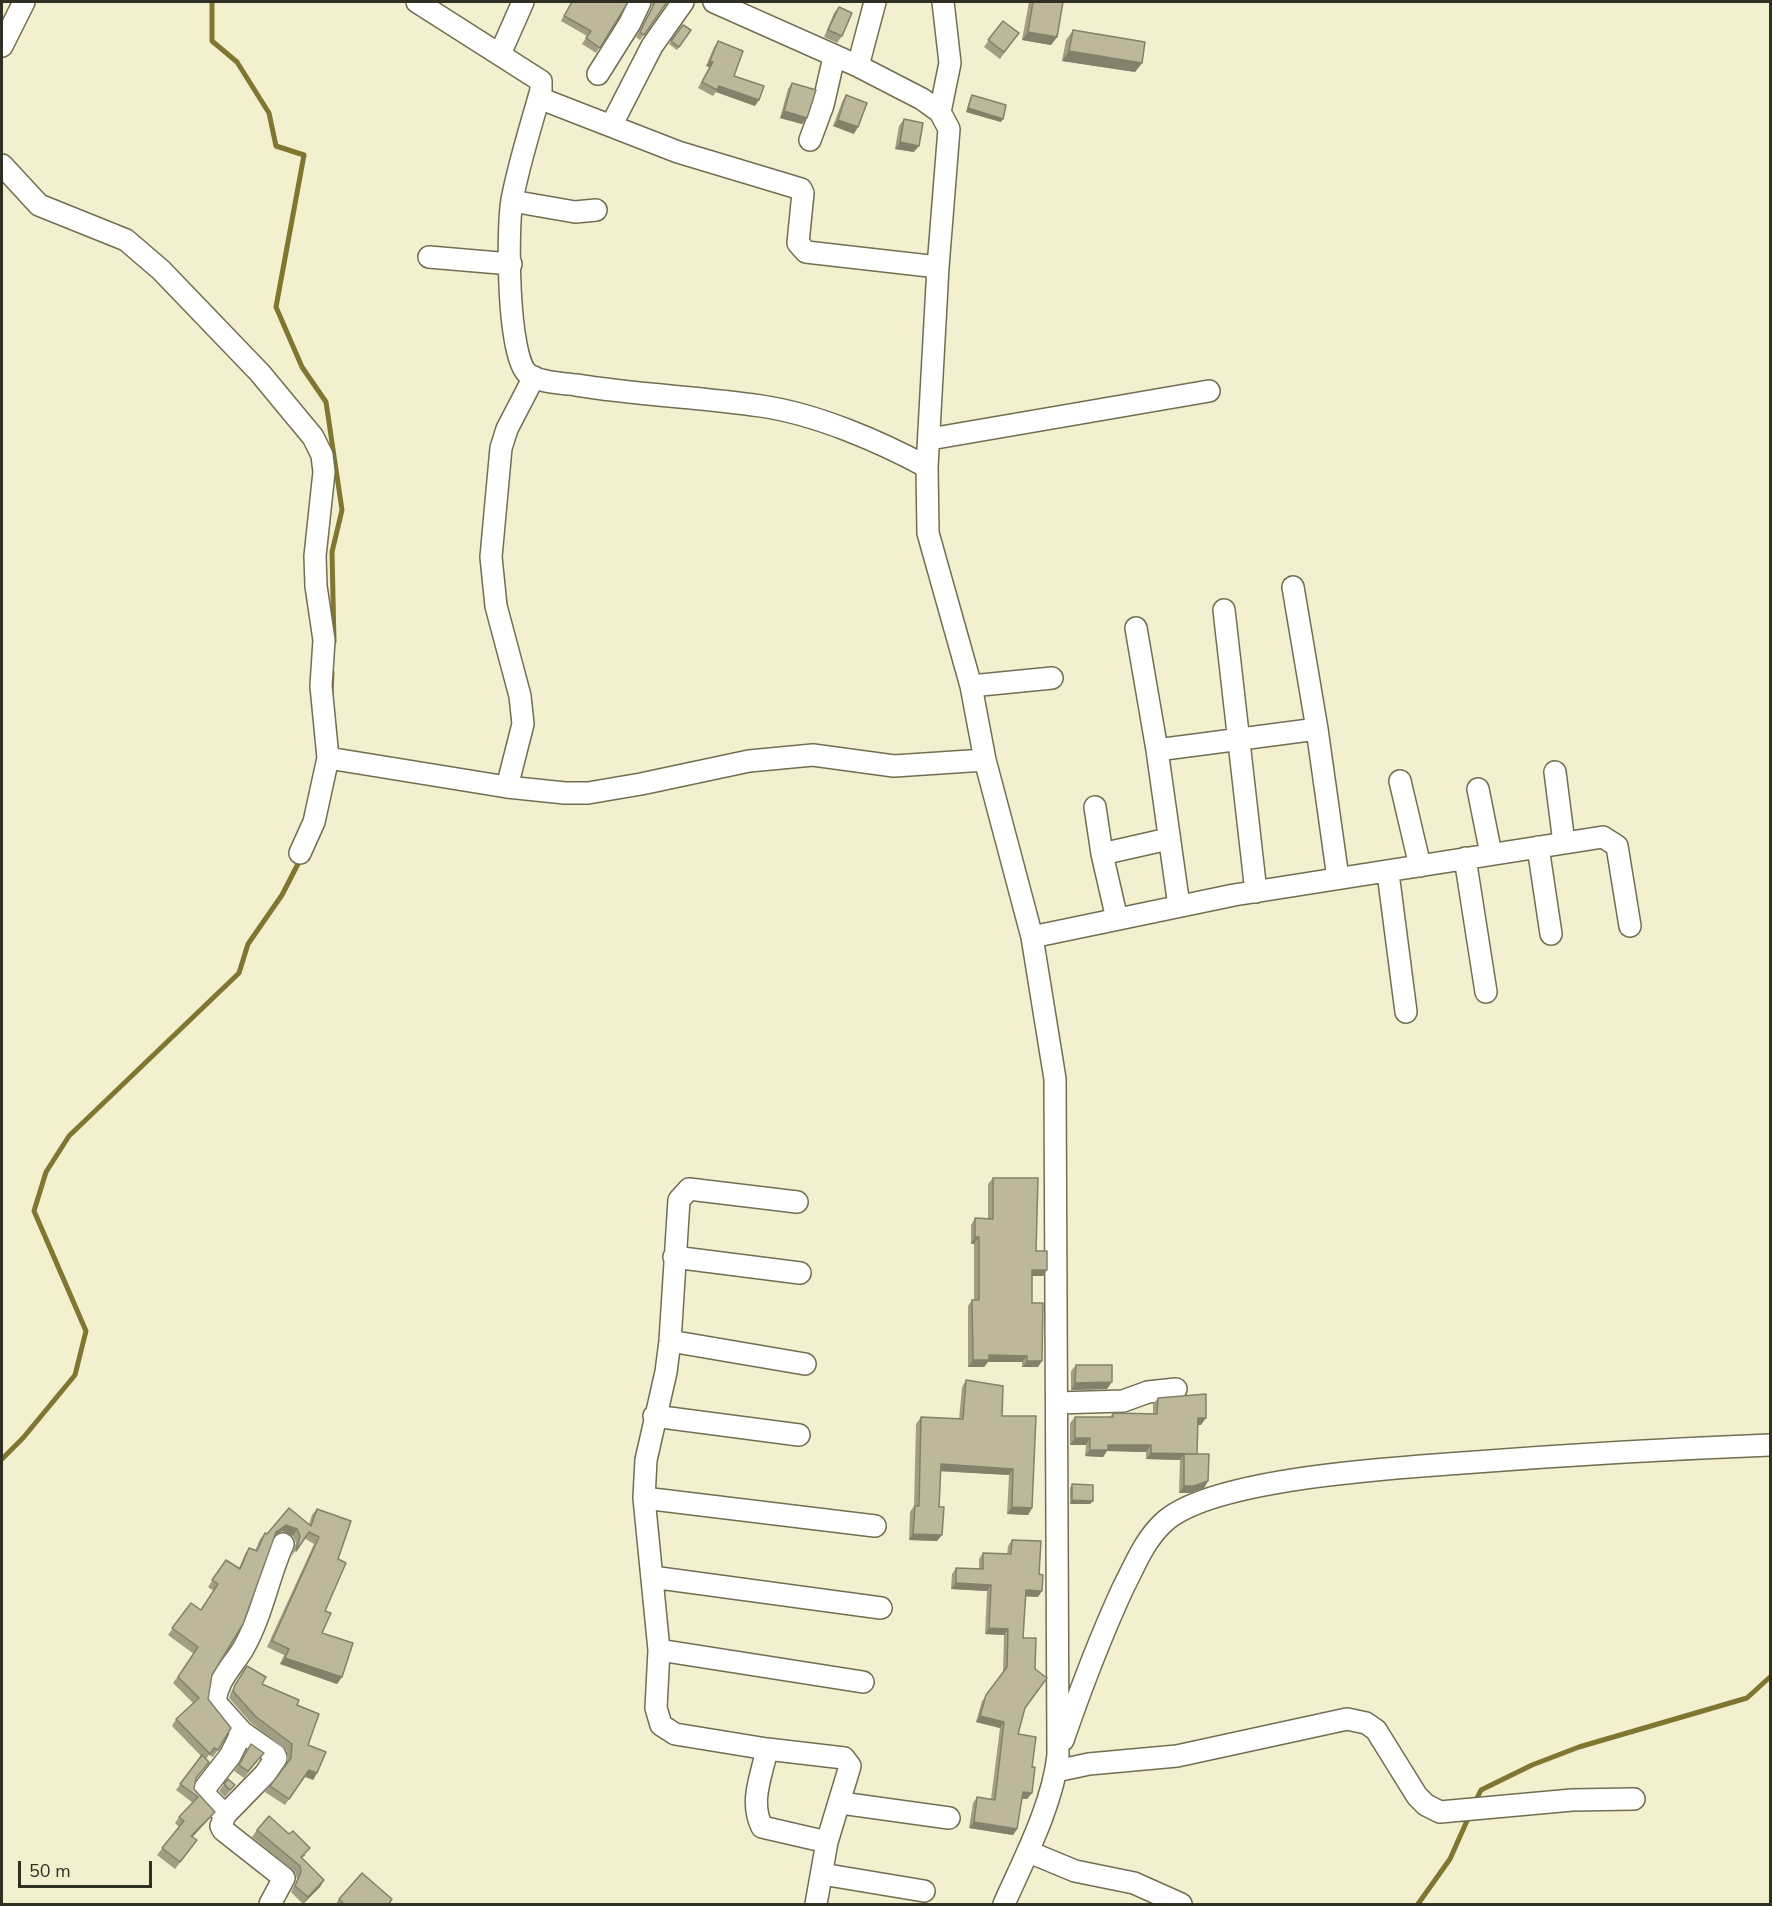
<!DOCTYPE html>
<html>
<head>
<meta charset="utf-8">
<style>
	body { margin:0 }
	#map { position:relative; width:1772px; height:1906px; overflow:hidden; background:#f3f0d0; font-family:"Nunito Sans",sans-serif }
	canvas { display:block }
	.frame { position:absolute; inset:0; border:3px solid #302f23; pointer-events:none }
	.scale { position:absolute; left:18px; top:1861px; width:134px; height:27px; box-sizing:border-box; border:3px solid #302f23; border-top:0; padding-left:8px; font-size:18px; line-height:21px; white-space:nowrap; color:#302f23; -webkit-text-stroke:4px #f3f0d0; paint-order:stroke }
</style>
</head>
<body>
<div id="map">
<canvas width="1772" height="1906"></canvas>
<div class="frame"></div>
<div class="scale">50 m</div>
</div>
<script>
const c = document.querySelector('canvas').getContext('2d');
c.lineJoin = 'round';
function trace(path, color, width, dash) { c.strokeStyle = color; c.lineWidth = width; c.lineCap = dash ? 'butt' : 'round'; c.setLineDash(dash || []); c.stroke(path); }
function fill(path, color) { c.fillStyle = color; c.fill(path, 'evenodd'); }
trace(new Path2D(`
	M212 2V41L237 62 269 113 276 146 304 155 276 307 302 367 326 402 342 510 332 552 334 642
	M331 693 332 672
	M2 1459 23 1438 75 1375 86 1331 34 1211 46 1172 69 1136 239 973 248 944 282 895 301 858
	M1475 1802 1481 1790 1532 1765 1579 1747 1747 1698 1770 1677
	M1418 1904 1450 1859 1470 1814`), '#7f7630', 5);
const minor = new Path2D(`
	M417 2 541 81V90C531 126 519 163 512 200 507 228 507 358 528 374 540 383 562 383 576 385 637 395 700 397 761 406 816 414 879 441 927 467
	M714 2 858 66 922 99 940 112 949 129 938 267 927 467 928 533 971 686 985 760 1032 937 1055 1079 1058 1755C1053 1804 1024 1859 1004 1904
	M2 46 24 2
	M500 54 523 2
	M858 66 875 2
	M598 74 630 23 640 2
	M539 98 678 152 801 189 803 193 798 243 806 252 938 267
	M940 112 950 63 943 2
	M611 126 652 46 683 2
	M810 140 823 105 834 57
	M2 165 39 205 126 240 161 270 260 373 313 437 322 455 324 472 315 556 316 586 324 640 321 686 328 758 507 787 565 793H588L641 784 749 761 813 755 894 766 985 760
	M512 201 575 212 596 210
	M429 257 511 264
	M930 439 1209 391
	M1293 587 1317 729
	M1224 610 1256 892
	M1136 628 1157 750
	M971 686 1052 678
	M1555 772 1564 843
	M1400 781 1420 866
	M507 787 523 724 520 696 496 606 491 557 501 448 507 429 534 377
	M1478 789 1491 854
	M1095 807 1102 854
	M1538 847 1551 934
	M300 853 314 822 328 758
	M1465 858 1486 992
	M1388 873 1406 1012
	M1179 906 1157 750 1317 729 1338 878
	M1117 919 1102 854 1168 839
	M1032 937 1234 895 1603 837 1617 846 1630 926
	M674 1257 800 1273
	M670 1341 805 1364
	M1057 1403 1123 1401 1148 1392 1176 1389
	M654 1416 799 1435
	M644 1498 875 1526
	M652 1577 881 1608
	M659 1650 644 1498 646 1460 666 1372 670 1341 679 1200 689 1189 797 1202
	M1063 1740C1081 1688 1100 1638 1123 1588 1135 1565 1144 1541 1163 1523 1209 1478 1396 1468 1462 1463 1565 1455 1667 1449 1770 1445
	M767 1749 844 1758 850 1766 827 1842 816 1904
	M1056 1771 1089 1764 1177 1756 1347 1719 1366 1723 1376 1730 1417 1796 1426 1805 1440 1812 1572 1800 1634 1799
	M841 1803 949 1818
	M225 1815 265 1774 276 1758 275 1755 242 1732
	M827 1842 762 1827C749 1801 762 1775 767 1749L675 1734 661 1725 656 1708 659 1650 863 1682
	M1029 1852 1075 1871 1134 1883 1181 1904
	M822 1874 924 1891
	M270 1904 284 1878 223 1830 221 1826 225 1815 202 1792 230 1756 242 1732 215 1702C217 1680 232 1667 243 1649 262 1616 268 1578 283 1544`);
trace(minor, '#716e51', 24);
trace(minor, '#fff', 21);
fill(new Path2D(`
	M571 2H628L596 53 582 44 587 36 561 21Z
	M651 2H667L640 40 636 37 652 7Z
	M1029 2H1063L1057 37 1051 45 1022 40Z
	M839 7 842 36 837 43 824 37 834 13Z
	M1003 21 1019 33 1000 59 984 47Z
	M683 25 691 30 677 50 669 44Z
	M1073 30 1142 63 1135 72 1062 61 1066 40Z
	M718 41 734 76 755 106 716 92 713 96 698 88 709 67 706 66 714 47Z
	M792 83 807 118 802 124 780 118 788 89Z
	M846 95 854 134 833 126 842 102Z
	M972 95 1001 122 966 112 970 98Z
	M904 119 914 152 895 149 899 126Z
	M993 1178 1036 1251 1043 1276H1032V1303L1038 1367H1022V1362H988L984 1367H968V1306L972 1300H974V1244H971V1225L975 1218 988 1219V1184Z
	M1076 1365 1107 1389 1071 1390V1371Z
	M966 1380 1002 1416 1032 1508 1028 1515 1007 1514 1009 1475 941 1471 939 1507 942 1535 937 1541 909 1540 910 1512 914 1506 916 1424 921 1417 959 1419 962 1387Z
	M1158 1398 1201 1425H1197V1454L1208 1481 1204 1488 1190 1493H1179L1180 1460 1146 1459V1452L1107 1451 1103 1457 1085 1456 1086 1445H1070V1423L1075 1417H1110L1113 1413 1153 1414V1404Z
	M1072 1484 1090 1504H1070V1488Z
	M317 1509 338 1559 325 1611 322 1633 342 1677 337 1684 280 1664 284 1655 267 1647 314 1544 304 1538 291 1557 296 1543 293 1536 282 1531 274 1537 212 1675 208 1699 218 1750 213 1757 209 1755 206 1759 196 1779 194 1789 210 1818 192 1837V1847L175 1869 157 1855 179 1827 175 1823 179 1817 193 1803 176 1790 201 1756 172 1726 176 1719 193 1703 173 1683 194 1654 168 1635 191 1603 201 1610 214 1591 208 1587 226 1560 239 1568 245 1554 249 1548 255 1551 260 1539 265 1533 267 1534 309 1524 312 1515Z
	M1012 1540 1038 1597 1025 1596 1023 1638 1025 1708 1018 1734 1032 1767V1793L1027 1799H1022L1017 1829 1013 1835 969 1828 973 1803 977 1797 991 1799 1000 1728 976 1722 982 1701 1003 1673 1004 1635 985 1634 987 1591 951 1589 952 1574 956 1568 979 1569V1559L983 1553 1007 1554 1008 1546Z
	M247 1666 262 1684 297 1705 308 1745 317 1773 313 1780 305 1777 285 1805 265 1792 287 1764V1751L250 1722 229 1698 231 1692Z
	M251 1744 264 1753 244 1778 234 1771Z
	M228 1779 235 1785 225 1797 219 1791Z
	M257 1830 306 1855 302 1858 324 1880 320 1887 303 1904 291 1892 297 1879 295 1872 252 1837Z
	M339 1899H392L389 1905H335Z`), '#a29e84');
fill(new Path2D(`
	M1028 32 1057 37 1051 45 1022 40Z
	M1069 51 1142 63 1135 72 1062 61Z
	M710 61 713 62 709 67 706 66Z
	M719 86 759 100 755 106 716 92Z
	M968 108 1003 119 1001 122 966 112Z
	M784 111 807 118 802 124 780 118Z
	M838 120 858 127 854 134 833 126Z
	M900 142 919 146 914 152 895 149Z
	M975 1237H979L974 1244H971Z
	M1032 1270H1047L1043 1276H1027Z
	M989 1355 1027 1356 1022 1362H988L984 1367H968L973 1360Z
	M1027 1361H1042L1038 1367H1022Z
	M1112 1382 1107 1389 1071 1390 1075 1383Z
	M1198 1418H1206L1201 1425H1193Z
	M1075 1438H1090L1086 1445H1070Z
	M1108 1445H1151L1146 1452 1107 1451 1103 1457 1085 1456 1090 1450Z
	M1151 1453 1197 1454H1184L1180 1460 1146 1459Z
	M941 1464 1013 1469 1009 1475 936 1471Z
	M1208 1481 1204 1488 1190 1493H1179L1184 1486Z
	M1072 1500 1093 1501 1090 1504H1070Z
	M1012 1507 1032 1508 1028 1515 1007 1514Z
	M286 1525 297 1529 293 1536 282 1531 271 1539 276 1532Z
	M913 1534 942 1535 937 1541 909 1540Z
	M956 1583 991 1585 987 1591 951 1589Z
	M1026 1590 1042 1591 1038 1597 1021 1596Z
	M989 1628 1008 1629 1004 1635 985 1634Z
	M285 1658 342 1677 337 1684 280 1664Z
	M980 1716 1004 1722 1000 1728 976 1722Z
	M309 1770 317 1773 313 1780 305 1776Z
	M1023 1792 1032 1793 1027 1799 1019 1798Z
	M215 1812 210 1818 187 1843 191 1836Z
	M974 1822 1017 1829 1013 1835 969 1828Z
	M324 1880 320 1887 303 1904 308 1897Z`), '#84816b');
const building = new Path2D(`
	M572 2H628L600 48 586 38 591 31 564 16Z
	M655 2H667L644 35 640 32Z
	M1033 2H1063L1057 37 1028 32Z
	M839 7 852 13 842 36 828 30Z
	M1003 21 1019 33 1004 52 988 40Z
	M683 25 691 30 679 47 671 41Z
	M1073 30 1145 42 1142 63 1069 51Z
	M718 41 743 51 734 76 764 86 759 100 719 86 717 90 702 82 713 62 710 61Z
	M792 83 816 90 807 118 784 111Z
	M846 95 867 103 858 127 838 120Z
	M972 95 1006 105 1003 119 968 108Z
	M904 119 923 123 919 146 900 142Z
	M993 1178H1038L1036 1251H1047V1270H1032V1303H1043L1042 1361H1027V1356L989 1355V1360H973L972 1300H979V1237H975V1218L993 1219Z
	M1076 1365H1112V1382L1075 1383Z
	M966 1380 1003 1386 1002 1416H1036L1032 1508 1012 1507 1013 1469 941 1464 939 1507H944L942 1535 913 1534 915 1506H919L921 1417 963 1419Z
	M1206 1394V1418H1198L1197 1454 1151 1453V1445H1108V1450H1090V1438H1075V1417H1113V1413L1157 1414 1158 1398Z
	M1184 1454H1209L1208 1481 1194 1486H1184Z
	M1072 1484 1093 1485V1501L1072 1500Z
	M289 1508 311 1526 317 1509 351 1521 338 1559 346 1563 325 1611 331 1613 322 1633 353 1643 342 1677 285 1658 289 1649 272 1641 319 1537 309 1532 296 1551 300 1536 297 1529 286 1525 276 1532 243 1624 212 1675 208 1699 231 1728 218 1750 214 1748 210 1754 176 1719 199 1698 178 1677 198 1647 172 1628 191 1603 201 1610 218 1584 212 1580 226 1560 240 1569 249 1548 257 1551 265 1533 267 1534Z
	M1012 1540 1041 1541 1039 1574 1043 1575 1042 1591 1026 1590 1023 1638H1036L1035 1669 1047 1678 1025 1708 1018 1734 1036 1737 1032 1767H1035L1032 1793 1023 1792 1017 1829 974 1822 977 1797 995 1800 1004 1722 980 1716 986 1695 1007 1667 1008 1629 989 1628 991 1585 956 1583V1568L983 1569V1553L1011 1554Z
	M247 1666 266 1677 262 1684 299 1700 297 1705 319 1714 308 1745 326 1752 317 1773 309 1770 289 1799 270 1786 291 1758 292 1744 255 1716 233 1691 235 1685Z
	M251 1744 264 1753 248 1771 239 1765Z
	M202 1755 209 1762 196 1778 194 1789 215 1812 191 1836 197 1840 180 1862 162 1848 184 1821 179 1817 198 1797 180 1784Z
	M228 1779 235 1785 230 1790 224 1784Z
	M269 1816 289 1834 293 1831 310 1848 301 1857 324 1880 308 1897 295 1886 301 1872 300 1866 257 1830Z
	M362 1873 392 1899 388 1905H345L339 1899Z`);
fill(building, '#bcb899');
trace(building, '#84816b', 1.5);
</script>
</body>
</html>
